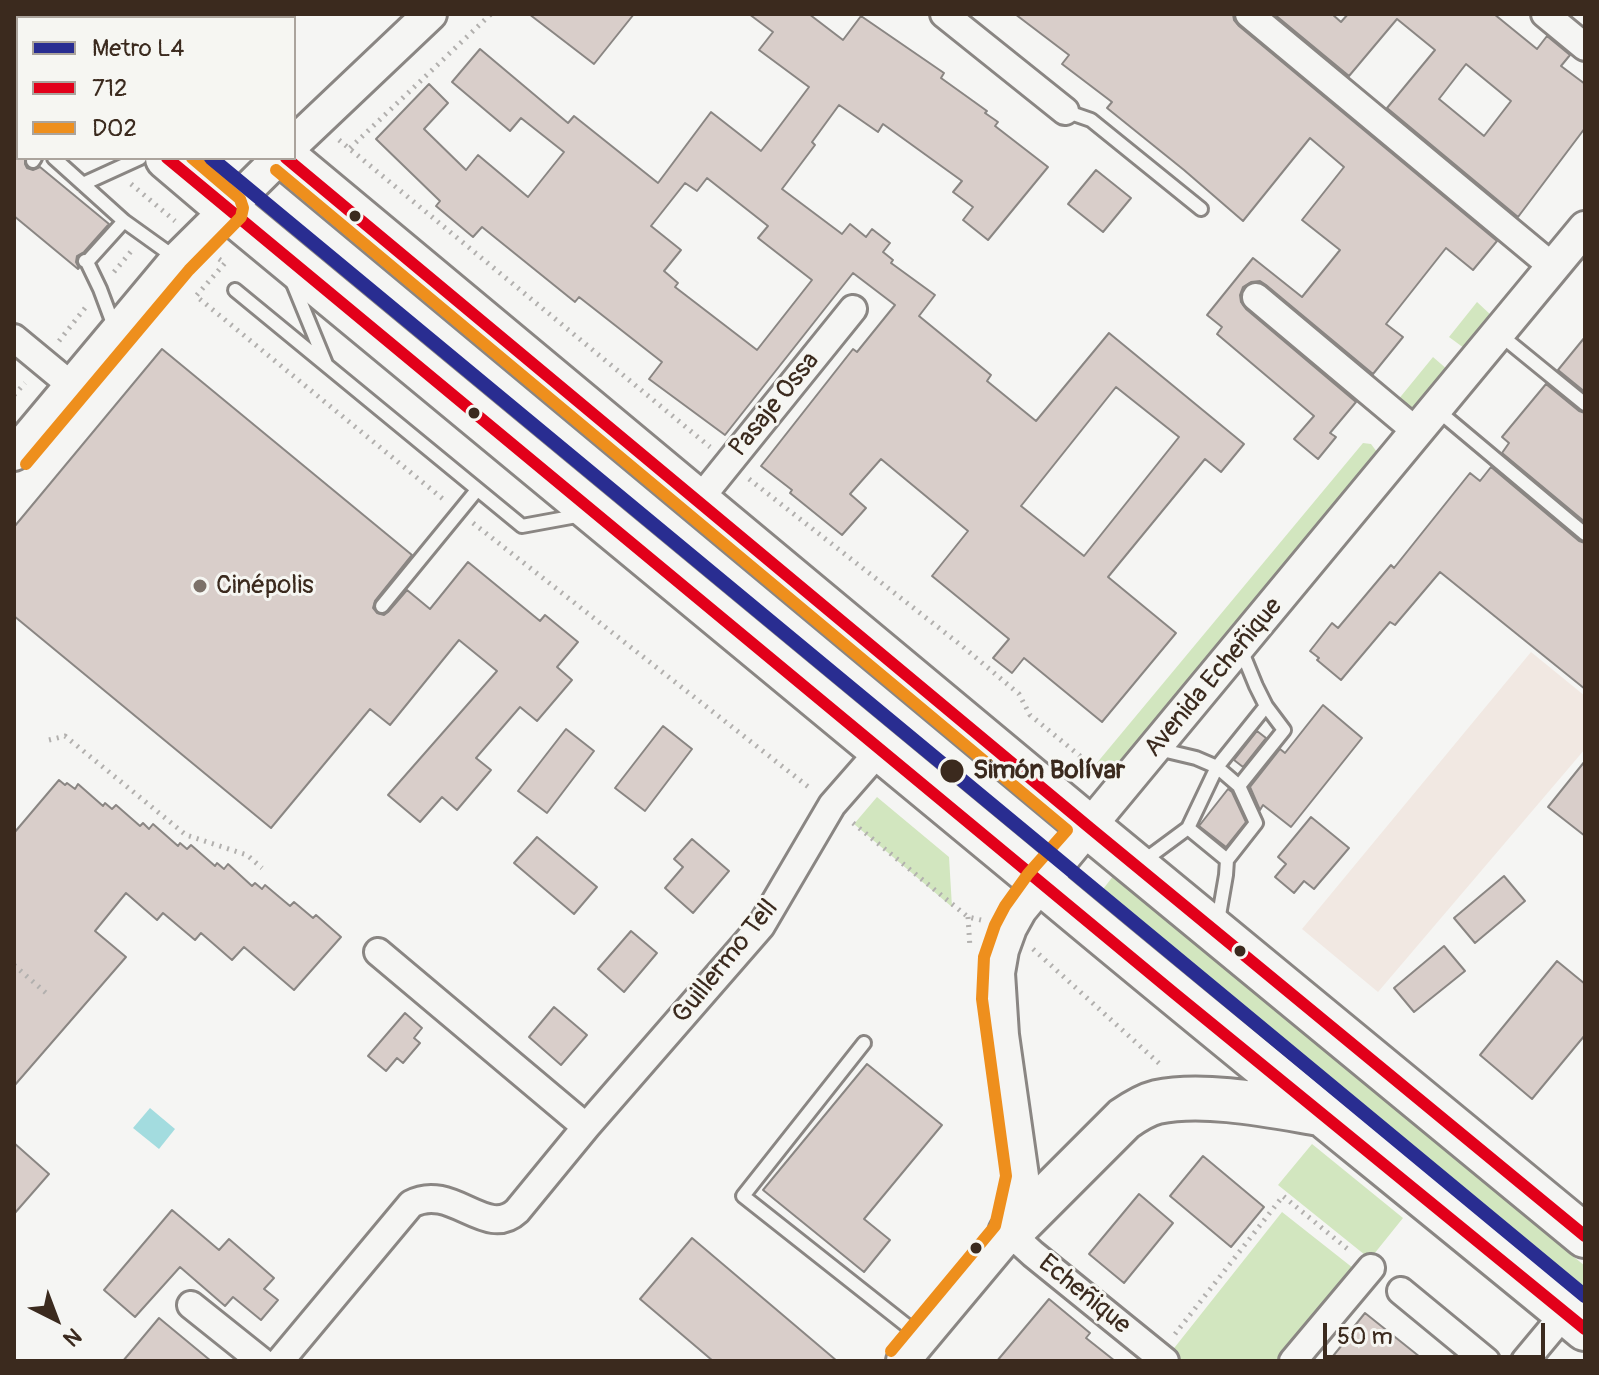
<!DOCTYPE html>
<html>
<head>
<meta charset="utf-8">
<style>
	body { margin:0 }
	#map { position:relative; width:1599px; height:1375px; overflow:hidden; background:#f5f5f3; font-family:Pangolin,sans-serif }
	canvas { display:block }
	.frame { position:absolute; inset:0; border:16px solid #3b2a1e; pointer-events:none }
	.legend { position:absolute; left:16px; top:16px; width:280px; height:144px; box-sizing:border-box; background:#f6f6f2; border:2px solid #aba49d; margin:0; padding:10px 14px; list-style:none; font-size:24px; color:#3b2a1e }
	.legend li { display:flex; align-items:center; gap:16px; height:40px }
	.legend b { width:40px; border:2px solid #aba49d }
	.north { position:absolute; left:16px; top:1279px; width:80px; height:80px; -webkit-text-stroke:6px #f6f6f2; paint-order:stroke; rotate:138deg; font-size:22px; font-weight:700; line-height:32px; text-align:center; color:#3b2a1e }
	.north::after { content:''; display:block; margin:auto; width:28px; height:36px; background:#3b2a1e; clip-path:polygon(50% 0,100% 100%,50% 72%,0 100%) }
	.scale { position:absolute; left:1323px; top:1323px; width:222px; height:36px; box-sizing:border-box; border:4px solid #3b2a1e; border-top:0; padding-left:10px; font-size:24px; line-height:28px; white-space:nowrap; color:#3b2a1e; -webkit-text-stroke:6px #f6f6f2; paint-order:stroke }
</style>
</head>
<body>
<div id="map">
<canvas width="1599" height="1375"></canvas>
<div class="frame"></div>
<ul class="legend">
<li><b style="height:10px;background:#292d91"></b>Metro L4</li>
<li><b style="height:10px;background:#e2001a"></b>712</li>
<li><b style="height:10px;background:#ee8f1d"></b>D02</li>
</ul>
<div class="north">N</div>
<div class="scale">50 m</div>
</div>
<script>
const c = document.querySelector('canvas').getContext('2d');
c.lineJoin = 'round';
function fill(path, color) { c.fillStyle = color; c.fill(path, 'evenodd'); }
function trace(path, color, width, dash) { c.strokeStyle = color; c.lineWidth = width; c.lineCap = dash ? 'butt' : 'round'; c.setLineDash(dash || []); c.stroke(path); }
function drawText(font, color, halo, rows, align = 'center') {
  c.font = font + ' Pangolin,sans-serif'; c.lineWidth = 6; c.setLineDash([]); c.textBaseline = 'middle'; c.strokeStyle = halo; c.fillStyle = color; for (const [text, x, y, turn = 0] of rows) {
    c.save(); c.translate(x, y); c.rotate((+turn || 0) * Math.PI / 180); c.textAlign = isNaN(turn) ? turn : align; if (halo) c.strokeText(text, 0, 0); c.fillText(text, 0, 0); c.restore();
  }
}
fill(new Path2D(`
	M1531 652 1585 696V749L1378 992 1302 929Z`), '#f1e8e2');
fill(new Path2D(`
	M1477 302 1492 316 1464 348 1449 337Z
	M1433 357 1448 370 1408 418 1393 406Z
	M1363 443 1371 444 1377 452 1376 461 1112 777 1096 764Z
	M877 797 949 857 952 907 854 824Z
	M1114 875 1175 928 1585 1266V1296L1100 893Z
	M1312 1144 1403 1218 1370 1259 1278 1185Z
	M1282 1212 1353 1268 1280 1361H1182L1171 1352Z`), '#d2e6bf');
fill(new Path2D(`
	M150 1108 175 1129 159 1149 133 1128Z`), '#a3dcdf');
const building = new Path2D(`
	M529 14H634L594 64Z
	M749 14H809L843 40 861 16 944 73 941 78 987 111 985 113 998 122 995 126 1048 167 988 240 963 220 973 207 953 192 962 181 883 124 878 132 839 105 812 142 815 145 782 189 842 234 850 224 866 237 872 229 890 243 883 252 893 260 891 263 935 295 919 316 991 375 987 381 1036 421 1109 333 1244 444 1221 472 1205 459 1108 577 1176 633 1102 722 1024 658 1012 673 993 658 1009 639 932 576 968 531 881 459 850 494 866 508 842 535 790 493 792 490 761 466 853 349 857 352 895 305 853 273 725 435 649 379 662 362 579 297 575 302 482 227 473 237 436 206 440 201 376 139 429 84 448 103 424 129 466 170 478 155 528 197 564 152 521 118 510 131 452 82 480 49 568 123 574 116 658 183 711 112 761 151 809 87 759 50 773 32ZM707 178 768 226 758 238 812 280 757 350 675 287 678 283 664 271 681 250 651 226 685 183 697 191ZM1116 387 1179 437 1084 556 1021 506Z
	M1015 14H1233L1234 20 1239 26 1497 241 1473 270 1446 248 1386 324 1403 337 1373 374 1266 285 1260 281 1251 282 1243 287 1240 295 1241 302 1246 309 1356 402 1330 433 1336 437 1318 459 1294 439 1314 416 1217 334 1222 327 1207 315 1253 258 1302 297 1340 250 1302 220 1344 167 1310 138 1243 221 1184 170 1107 108 1112 102 1062 64 1069 55Z
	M1274 14H1332L1341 22 1348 14H1494L1537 49 1547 36 1570 55 1561 66 1585 84V128L1518 217 1387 108 1435 50 1397 19 1349 76ZM1466 64 1511 101 1484 136 1439 99Z
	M14 145 18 149V158H25V164L27 168 33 170 40 167 109 224 84 252 77 256 76 262 79 268 78 269 14 216Z
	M1096 170 1131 198 1103 232 1068 204Z
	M1585 337V392L1558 370Z
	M162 349 412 555 375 601 373 608 377 613 384 615 388 612 407 590 430 609 468 562 540 621 545 615 578 642 557 667 572 680 537 721 520 707 476 758 491 770 457 810 442 797 420 822 388 795 497 671 459 640 390 725 370 709 271 828 14 616V527Z
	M1546 384 1579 411 1585 413V522L1502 453 1509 443 1502 437Z
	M1491 467 1579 541 1585 543V689L1440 572 1395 625 1390 622 1341 680 1317 660 1319 658 1310 651 1332 623 1338 628 1391 565 1394 568 1470 473 1480 481Z
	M1323 705 1362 738 1291 827 1263 805 1260 810 1250 787 1280 749 1285 753Z
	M663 726 692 749 645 811 615 788Z
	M566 729 594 751 547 813 518 791Z
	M1257 731 1266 738 1243 767 1234 760Z
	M1585 761V836L1548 807Z
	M59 780 65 785 67 783 75 789 78 784 103 806 105 803 112 809 116 805 140 826 143 823 149 829 153 824 178 846 180 843 187 849 191 845 215 866 217 863 224 869 228 864 252 886 255 883 262 889 265 885 290 906 294 902 313 918 316 915 341 937 294 990 244 947 232 960 201 933 195 940 163 913 157 920 126 893 95 931 126 957 14 1086V833Z
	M1228 789 1232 792 1246 822 1226 847 1199 826Z
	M1311 817 1349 848 1314 889 1304 881 1294 893 1275 877 1286 864 1278 857Z
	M537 837 597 887 574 914 514 863Z
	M692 839 729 871 693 913 665 888 683 867 674 859Z
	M1504 876 1525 901 1475 943 1454 918Z
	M631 931 657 953 624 992 598 969Z
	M1444 946 1465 971 1414 1012 1394 988Z
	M1557 961 1585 984V1035L1532 1099 1480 1055Z
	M554 1007 587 1035 561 1065 529 1037Z
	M405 1013 422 1028 414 1038 420 1043 403 1063 397 1058 386 1071 368 1056Z
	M867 1064 942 1125 864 1219 890 1240 864 1272 763 1190Z
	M14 1143 49 1174 14 1214Z
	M1203 1156 1264 1207 1231 1247 1170 1196Z
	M1139 1194 1173 1223 1124 1283 1089 1254Z
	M172 1210 219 1250 229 1239 274 1278 264 1289 278 1300 261 1320 233 1297 225 1306 180 1267 135 1317 104 1290Z
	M692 1238 837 1361H713L640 1299Z
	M1049 1299 1090 1333 1086 1338 1115 1361H997Z
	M1365 1313 1425 1361H1329L1346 1340 1344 1339Z
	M159 1318 211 1361H123Z`);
fill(building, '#d9ceca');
trace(building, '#8a8683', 2);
const service = new Path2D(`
	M1065 111 1091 120 1201 209
	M16 123 18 40
	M54 158 124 221 87 262 85 261
	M33 161 35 158
	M83 184 140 158
	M124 221 177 259
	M87 262 100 289 115 329
	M292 281 326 364
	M235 290 522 526 582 515
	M1498 333 1585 404
	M1436 409 1585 534
	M382 606 477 490
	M1158 749 1196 758 1217 767 1266 706 1256 686 1240 647
	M1188 828 1227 860
	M1142 862 1188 828 1217 767 1239 786
	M1218 921 1226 875 1227 860 1256 823 1239 786 1284 730 1266 706
	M864 1043 743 1196 920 1336`);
const minor = new Path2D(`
	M944 14 1065 111
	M1249 14 1553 267
	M1545 14 1585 47
	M1256 297 1417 432
	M14 338 72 386
	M698 501 853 309
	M378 952 586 1127
	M1010 1233 1033 1254 1165 1361
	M1401 1291 1486 1361
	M191 1305 261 1361
	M280 1361 411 1204C452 1182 486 1240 517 1211L586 1127 761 926 832 805 881 749
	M1293 1361 1371 1268
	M1525 1361 1565 1313`);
const tertiary = new Path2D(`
	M294 143 430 14
	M14 454 177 259 279 158
	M903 1361 1010 1233 1018 1201 1022 1176 1002 1035 998 973 1002 950 1010 928 1020 910 1585 228`);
const primary = new Path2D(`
	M115 14 120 18
	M14 30 18 33
	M167 158 227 209C498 432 768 656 1038 880 1219 1032 1403 1179 1585 1329
	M286 158 1090 828 1585 1236
	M1010 1233 1124 1119C1134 1112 1145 1105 1157 1102 1205 1092 1272 1106 1320 1114`);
trace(service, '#8a8683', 18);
trace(minor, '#8a8683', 32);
trace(tertiary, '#8a8683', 38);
trace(primary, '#8a8683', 48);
trace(new Path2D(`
	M184 14 189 18
	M339 140 710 447
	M350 148 491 14
	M131 184 175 221
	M219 259 225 263 196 296 443 499
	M114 272 133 249
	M59 341 85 308
	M14 395 25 383
	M749 479 962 646 1019 694 1030 715 1091 765
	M473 523 811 789
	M49 740 65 736 186 835 247 855 262 868
	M853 823 968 917 981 920
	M968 917 970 948
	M1033 949 1162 1066
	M14 965 46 993
	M1175 1334 1283 1196 1350 1251`), '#b2b0ae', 5, [2, 6]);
trace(service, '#f5f5f3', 12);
trace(minor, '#f5f5f3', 26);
trace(tertiary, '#f5f5f3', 32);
trace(primary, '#f5f5f3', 42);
trace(new Path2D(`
	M167 158 1174 993 1585 1329
	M286 158 1090 828 1585 1236`), '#e2001a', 12);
trace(new Path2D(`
	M276 170 1067 830 1028 874 1005 906 995 925 984 957 982 999 1006 1176 995 1226 891 1351
	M26 464 189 270 241 217 243 208 240 199 192 158`), '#ee8f1d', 12);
trace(new Path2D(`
	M211 158 1585 1296`), '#292d91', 14);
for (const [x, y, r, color] of [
	[355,216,7,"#3b2a1e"],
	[474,413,7,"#3b2a1e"],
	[200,586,8,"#7c7169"],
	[952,771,13,"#3b2a1e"],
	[1240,951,7,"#3b2a1e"],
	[976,1248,7,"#3b2a1e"]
]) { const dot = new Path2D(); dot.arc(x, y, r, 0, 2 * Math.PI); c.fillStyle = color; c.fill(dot); trace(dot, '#f6f6f2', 3); }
drawText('26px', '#3b2a1e', '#f6f6f2', [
	["Pasaje Ossa",775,405,-51],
	["Avenida Echeñique",1214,678,-50],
	["Guillermo Tell",726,962,-51],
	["Echeñique",1084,1295,39]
]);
drawText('26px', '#3b2a1e', '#f6f6f2', [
	["Cinépolis",216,586]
], 'left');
drawText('bold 26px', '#3b2a1e', '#f6f6f2', [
	["Simón Bolívar",973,771]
], 'left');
</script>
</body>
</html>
